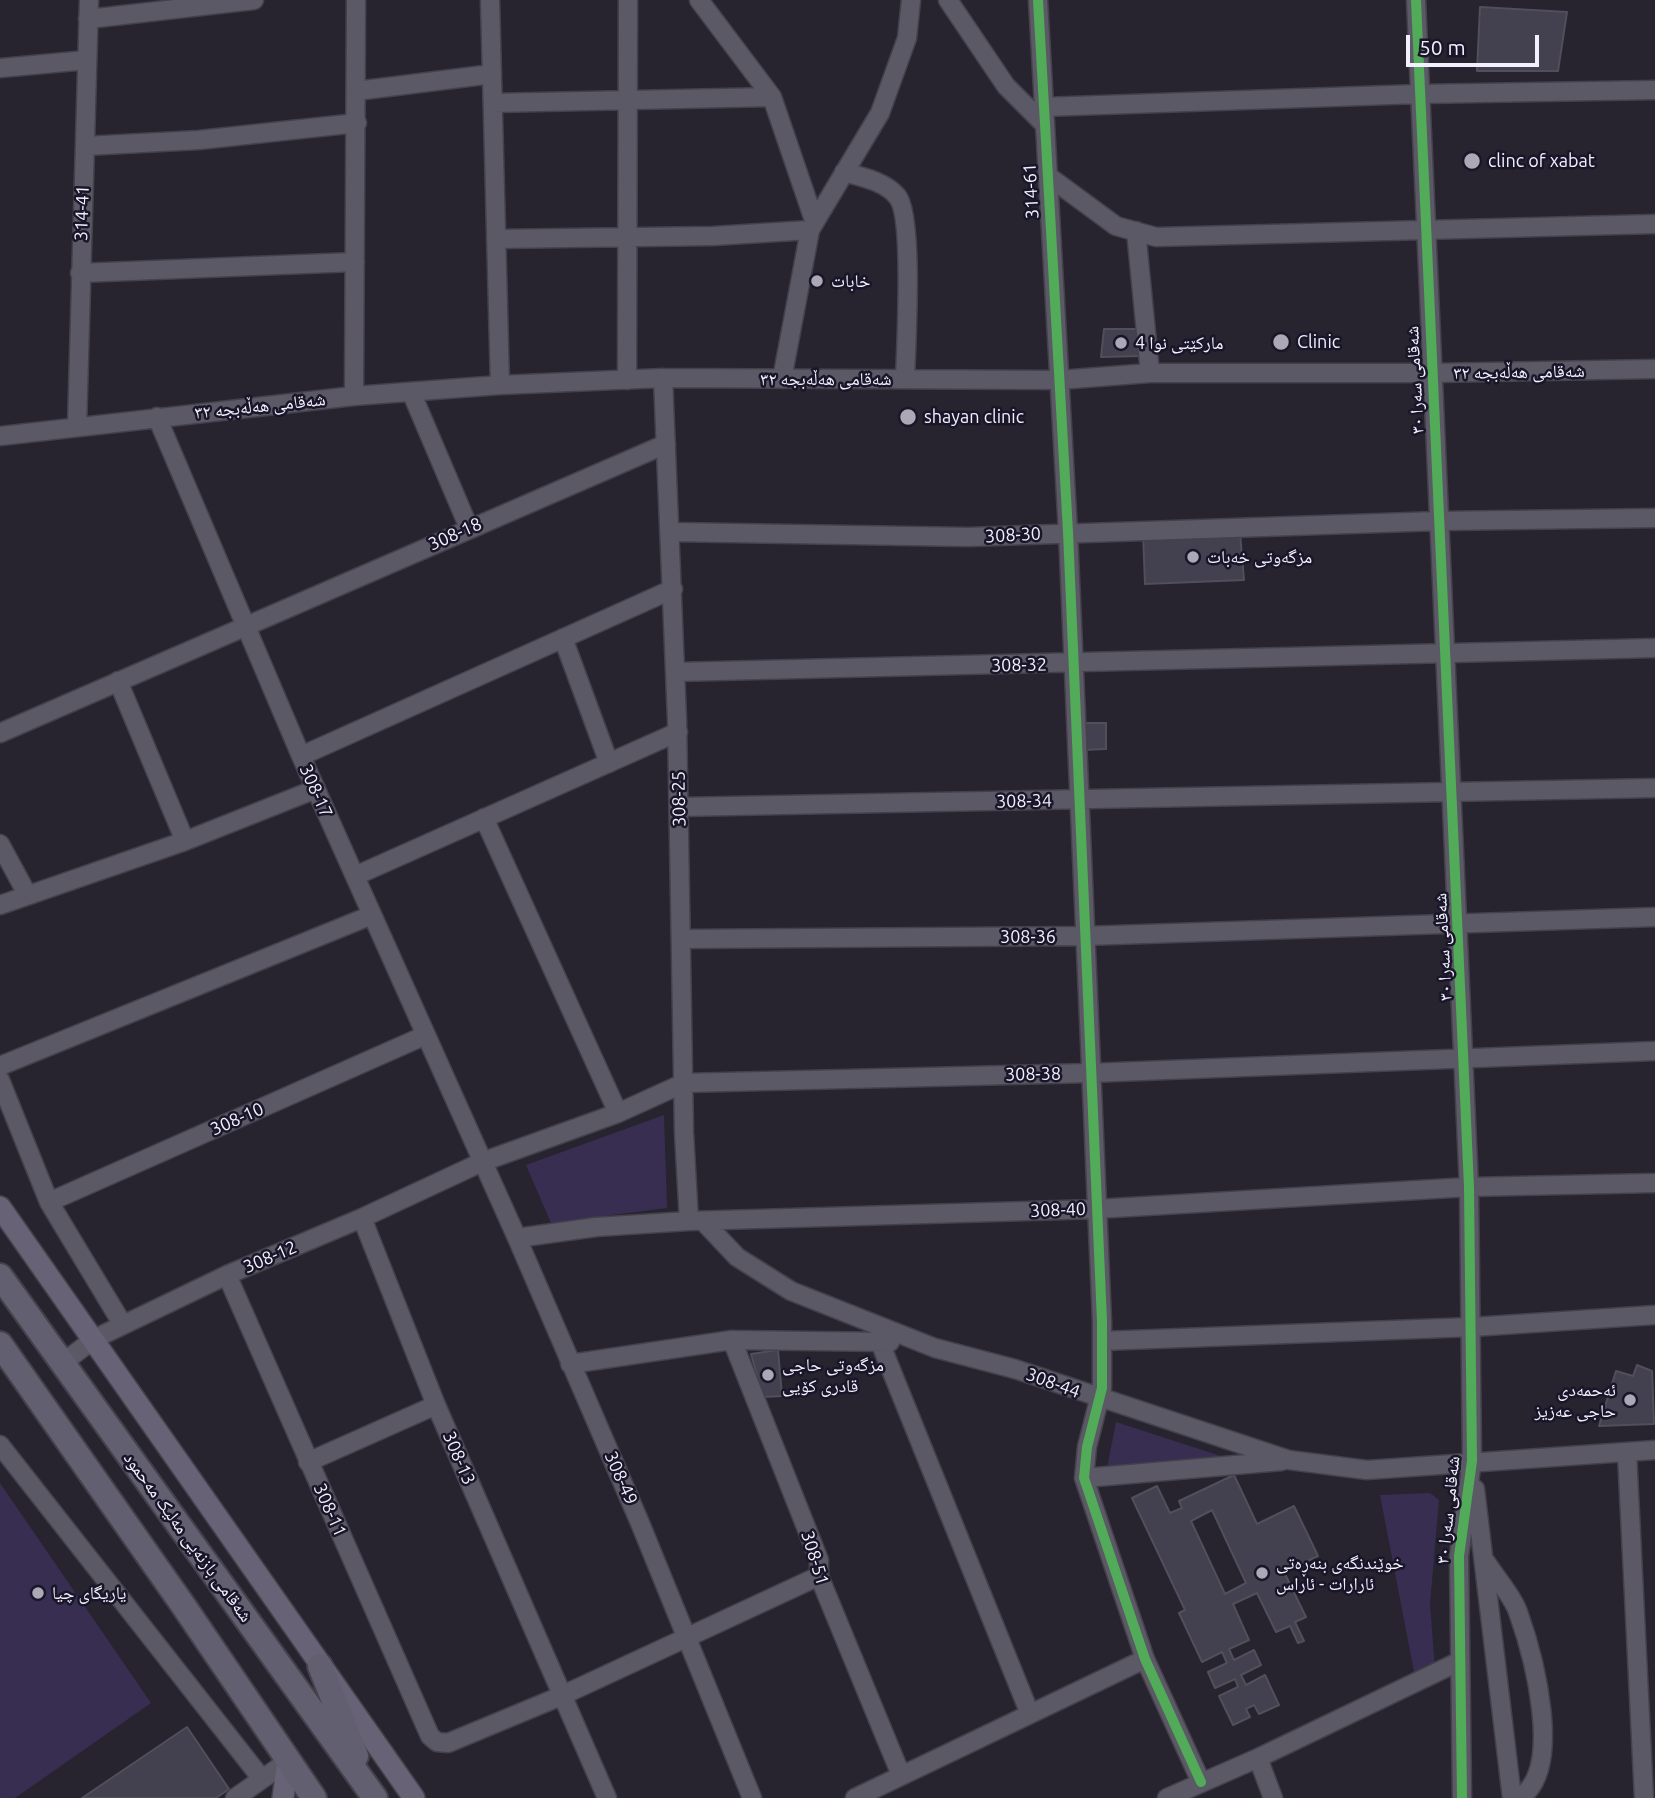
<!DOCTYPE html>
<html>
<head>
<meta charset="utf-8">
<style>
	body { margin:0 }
	#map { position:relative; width:1655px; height:1798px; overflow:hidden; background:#27242f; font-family:Ubuntu,sans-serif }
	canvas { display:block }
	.scale { position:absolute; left:1406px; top:35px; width:133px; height:32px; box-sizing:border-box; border:4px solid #f2f0fe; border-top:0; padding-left:9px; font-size:21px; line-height:24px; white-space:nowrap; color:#f2f0fe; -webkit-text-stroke:5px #1a162a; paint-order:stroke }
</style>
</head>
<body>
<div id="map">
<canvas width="1655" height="1798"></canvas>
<div class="scale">50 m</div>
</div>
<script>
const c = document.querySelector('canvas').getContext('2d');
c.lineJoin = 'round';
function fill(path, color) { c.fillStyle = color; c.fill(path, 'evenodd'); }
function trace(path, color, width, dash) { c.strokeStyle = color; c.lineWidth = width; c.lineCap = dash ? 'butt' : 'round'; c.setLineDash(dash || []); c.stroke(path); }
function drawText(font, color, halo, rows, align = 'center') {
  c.font = font + ' Ubuntu,"Noto Naskh Arabic",sans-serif'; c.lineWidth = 5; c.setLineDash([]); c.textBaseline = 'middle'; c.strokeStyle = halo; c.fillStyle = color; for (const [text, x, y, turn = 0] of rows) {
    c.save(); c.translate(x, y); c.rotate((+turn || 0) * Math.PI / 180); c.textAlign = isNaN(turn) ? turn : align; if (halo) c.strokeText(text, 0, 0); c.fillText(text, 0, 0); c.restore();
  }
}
fill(new Path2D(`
	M664 1115 667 1208 551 1223 526 1165Z
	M1116 1422 1230 1459 1106 1473Z
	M0 1483 151 1703 15 1798H0Z
	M1430 1493 1439 1500 1430 1604 1435 1668 1415 1677 1380 1495Z`), '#372e52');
const building = new Path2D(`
	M1480 7 1567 12 1558 71H1477Z
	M1104 329H1140L1141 356 1101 357Z
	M1143 533H1240L1244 580 1145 584Z
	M1081 723H1106V749L1081 750Z
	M778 1350 782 1396 763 1397 751 1354Z
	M1637 1365 1652 1371 1654 1424 1599 1426 1616 1371 1633 1376Z
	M1234 1475 1257 1524 1294 1506 1318 1556 1284 1572 1306 1617 1295 1622 1304 1641 1298 1643 1290 1626 1276 1632 1257 1593 1233 1604 1249 1640 1229 1649 1234 1660 1254 1650 1261 1665 1241 1675 1246 1685 1265 1675 1279 1705 1259 1714 1254 1705 1246 1709 1250 1717 1233 1725 1219 1696 1238 1687 1235 1679 1215 1688 1208 1672 1227 1663 1222 1652 1202 1662 1179 1613 1185 1610 1132 1498 1157 1486 1170 1513 1182 1508 1179 1501ZM1212 1510 1246 1583 1225 1594 1191 1521Z
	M187 1727 229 1789 216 1798H82Z`);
fill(building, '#43404f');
trace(building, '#514f59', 2);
const minor = new Path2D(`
	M490 0 500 385
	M699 0 772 97 814 220
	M948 0 1006 86 1045 125
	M1038 0 1068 532 1102 1321V1388L1087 1447 1084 1478 1145 1659 1201 1782
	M1416 0 1469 1187 1472 1461 1459 1556 1462 1798
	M88 19 254 0
	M0 68 87 60
	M356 91 492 74
	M493 103 772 97
	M1043 107 1419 94 1655 90
	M85 146 199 140 357 123
	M844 172C862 177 884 181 897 196 914 215 906 348 905 379
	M1048 176 1116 226 1156 237 1655 224
	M1136 231 1150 373
	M496 239 713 236 810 230
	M80 273 355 262
	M663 378 677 720 684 1133 689 1221
	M782 379 810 230 880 113 907 38 911 0
	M627 380 628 0
	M412 394 469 528
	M354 396 356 0
	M157 417 301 756 517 1238 640 1523 752 1798
	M77 427 89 0
	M0 436 354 396 500 385 663 378 1059 380 1150 373H1432L1655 369
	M671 532 968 537 1439 521 1655 518
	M563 638 609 763
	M676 672 1655 648
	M118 681 185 841
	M0 733 666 444
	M301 756 673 589
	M679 807 1655 788
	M484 818 618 1113
	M0 844 27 894
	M355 876 678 732
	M0 905 185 841 316 789
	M681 939 1084 936 1655 917
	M0 1066 372 915
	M0 1080 49 1202 123 1325
	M49 1202 426 1035
	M362 1218 436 1405 607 1798
	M704 1222 737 1257 791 1291 935 1348 1015 1369 1289 1460 1367 1470 1655 1450
	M517 1238 596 1227 689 1221 1096 1209 1469 1187 1655 1183
	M227 1275 430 1736 437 1742 448 1743 561 1696 819 1576
	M732 1340 819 1560V1576L901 1775
	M879 1340 1030 1714
	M1102 1341 1472 1327 1655 1315
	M64 1362 94 1339 227 1275 362 1218 482 1162 618 1113 684 1083 1090 1073 1655 1051
	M570 1364 732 1340 890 1342
	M0 1445 262 1779
	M1627 1453 1644 1798
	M308 1462 436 1405
	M1084 1478 1282 1461
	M1475 1489 1512 1798
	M1486 1562C1496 1578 1512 1595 1518 1612 1533 1654 1565 1770 1519 1798
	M1258 1758 1273 1798
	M235 1798 288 1761
	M855 1798 1145 1659
	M1167 1798 1258 1758 1458 1662`);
const major = new Path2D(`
	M0 1207 414 1798
	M283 1798 288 1761`);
const highway = new Path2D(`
	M0 1276 375 1798
	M0 1344 185 1608 314 1798
	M320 1666 356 1756`);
trace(minor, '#44414b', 21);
trace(major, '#44414b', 24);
trace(highway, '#44414b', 28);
trace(minor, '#5c5966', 18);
trace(major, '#676275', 21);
trace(highway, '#625f70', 24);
trace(new Path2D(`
	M1038 0 1068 532 1102 1321V1388L1087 1447 1084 1478 1145 1659 1201 1782
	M1416 0 1469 1187 1472 1461 1459 1556 1462 1798`), '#51ab58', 10);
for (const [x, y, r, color] of [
	[1472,161,9,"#aba9b6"],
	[817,281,7,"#aba9b6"],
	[1281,342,9,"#aba9b6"],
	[1121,343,7,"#aba9b6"],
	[908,417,9,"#aba9b6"],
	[1193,557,7,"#aba9b6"],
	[768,1375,7,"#aba9b6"],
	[1630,1400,7,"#aba9b6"],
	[1262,1573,7,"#aba9b6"],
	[38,1593,7,"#aba9b6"]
]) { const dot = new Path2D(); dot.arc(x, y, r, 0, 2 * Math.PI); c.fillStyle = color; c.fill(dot); trace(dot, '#1a162a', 2.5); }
drawText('18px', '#f2f0fe', '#1a162a', [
	["clinc of xabat",1488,161],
	["خابات",831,281],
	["Clinic",1297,342],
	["مارکێتی نوا 4",1135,343],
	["shayan clinic",924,417],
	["مزگەوتی خەبات",1207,557],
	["مزگەوتی حاجی",782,1365],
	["قادری کۆیی",782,1386],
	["ئەحمەدی",1616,1390,"right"],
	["حاجی عەزیز",1616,1411,"right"],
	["خوێندنگەی بنەڕەتی",1276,1563],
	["ئارارات - ئاراس",1276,1584],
	["یاریگای چیا",52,1593]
], 'left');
drawText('18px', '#f2f0fe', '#1a162a', [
	["314-61",1031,191,-93],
	["314-41",82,213,-88],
	["شەقامی هەڵەبجە ٣٢",1519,372,-1],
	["شەقامی هەڵەبجە ٣٢",826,379],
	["شەقامی سەرا ٣٠",1415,380,-93],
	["شەقامی هەڵەبجە ٣٢",260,406,-6],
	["308-18",455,534,-24],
	["308-30",1013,535,-3],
	["308-32",1019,665,-1],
	["308-17",316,791,66],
	["308-25",679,799,-91],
	["308-34",1024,801,-1],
	["308-36",1028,937],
	["شەقامی سەرا ٣٠",1443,947,-93],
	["308-38",1033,1074,-1],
	["308-10",237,1119,-24],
	["308-40",1058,1210,-2],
	["308-12",270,1257,-23],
	["308-44",1053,1383,20],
	["308-13",459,1458,67],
	["308-49",621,1478,66],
	["308-11",330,1510,66],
	["شەقامی سەرا ٣٠",1448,1510,-84],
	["شەقامی بازنەیی مەلیک مەحمود",188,1537,54],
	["308-51",815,1558,73]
]);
</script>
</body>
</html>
